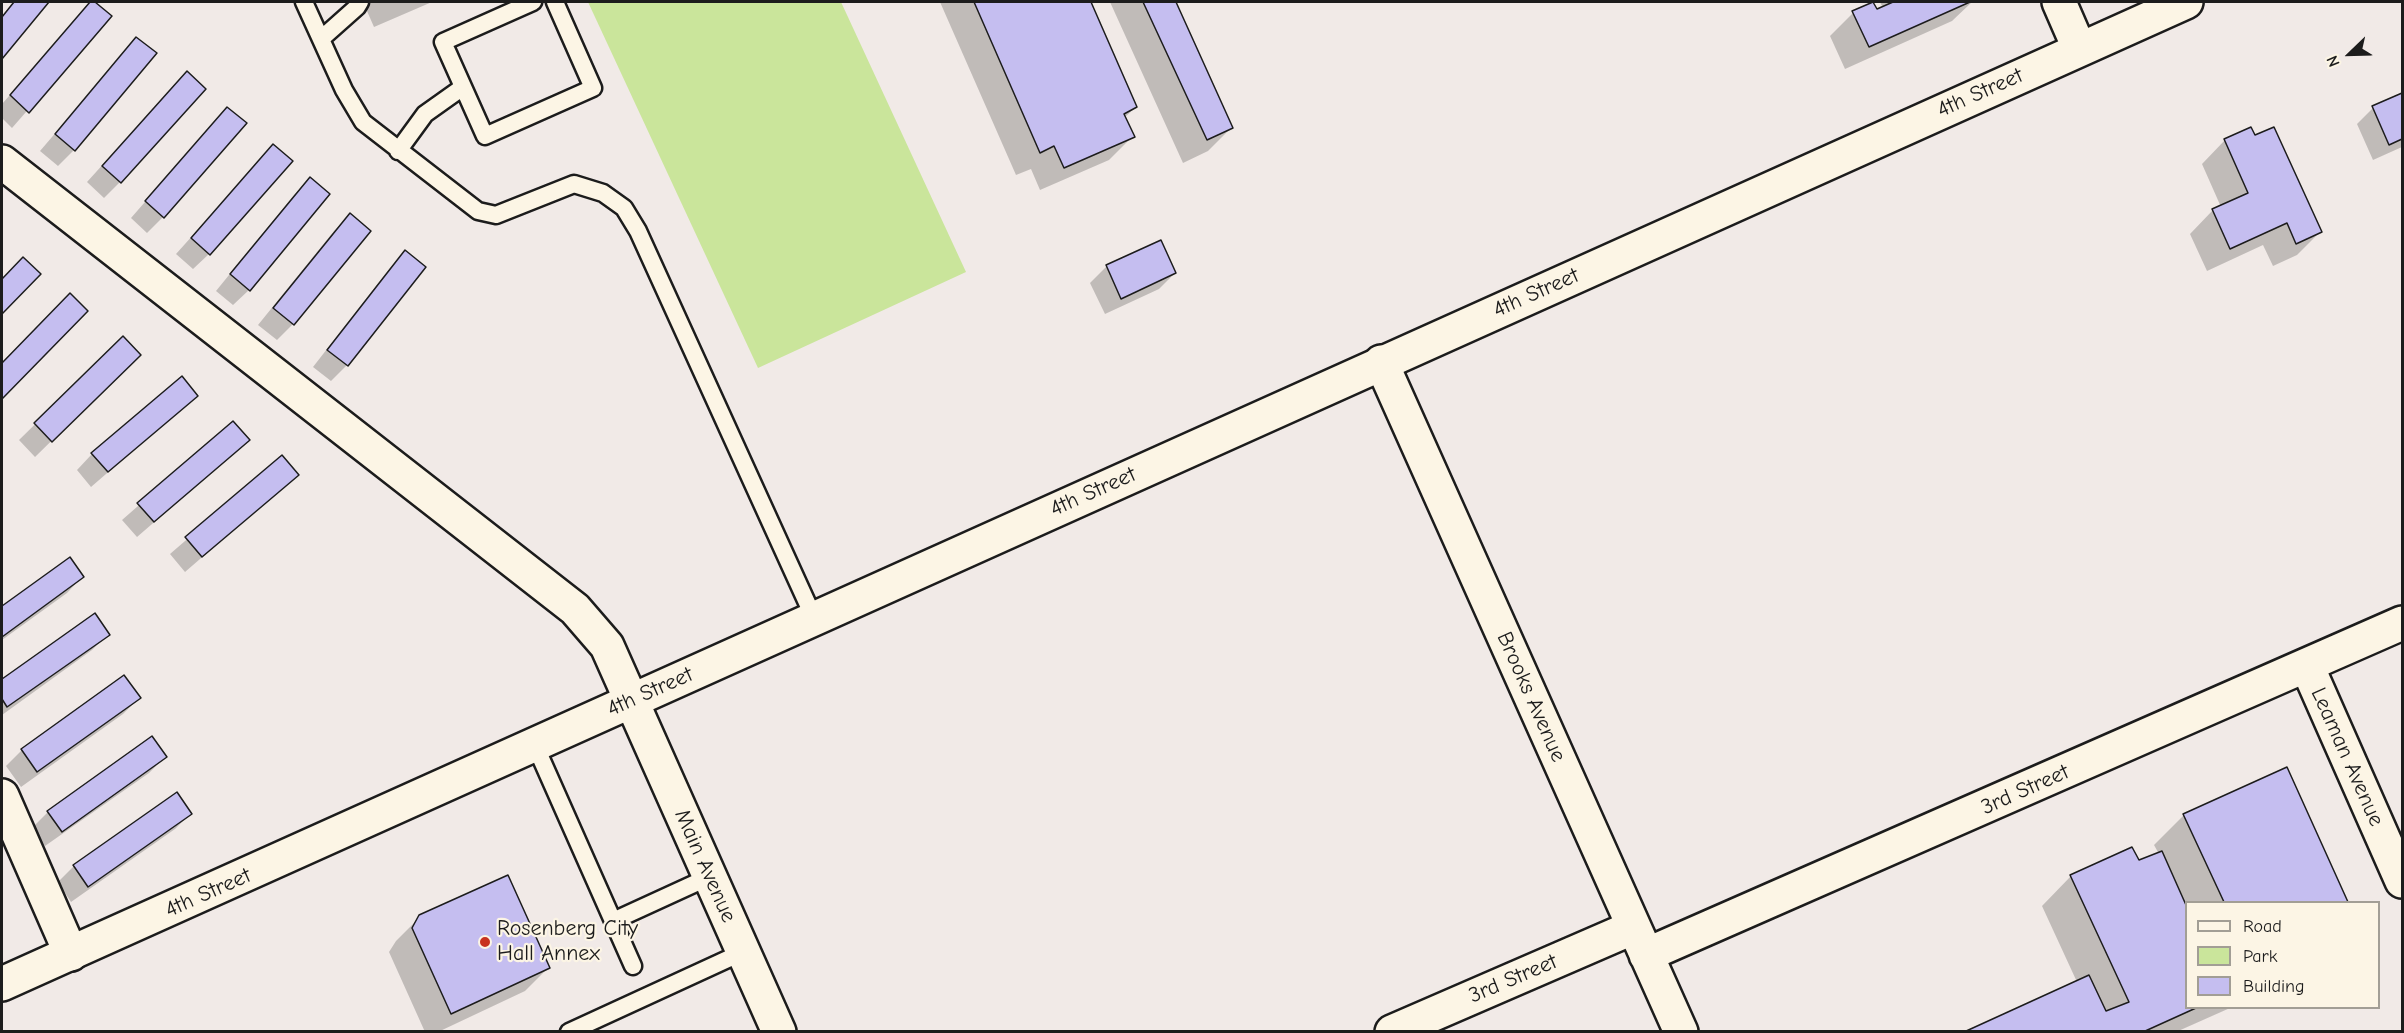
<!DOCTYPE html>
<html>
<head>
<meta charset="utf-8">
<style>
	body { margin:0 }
	#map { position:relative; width:2404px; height:1033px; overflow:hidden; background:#f1eae7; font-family:"Comic Neue",sans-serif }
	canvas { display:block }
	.frame { position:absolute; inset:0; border:3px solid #1c1c1c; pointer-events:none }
	.legend { position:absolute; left:2185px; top:901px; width:195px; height:108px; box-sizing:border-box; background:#fcf5e5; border:2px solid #a29e95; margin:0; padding:8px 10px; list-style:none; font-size:18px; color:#1c1c1c }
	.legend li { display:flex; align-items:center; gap:12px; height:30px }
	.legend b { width:30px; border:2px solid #a29e95 }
	.north { position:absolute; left:2320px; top:24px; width:60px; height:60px; -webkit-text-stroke:4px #fcf5e5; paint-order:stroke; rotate:247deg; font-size:16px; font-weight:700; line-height:24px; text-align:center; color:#1c1c1c }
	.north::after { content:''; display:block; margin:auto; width:21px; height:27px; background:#1c1c1c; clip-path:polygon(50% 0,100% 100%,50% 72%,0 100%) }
</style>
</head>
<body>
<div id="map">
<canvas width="2404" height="1033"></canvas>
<div class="frame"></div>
<ul class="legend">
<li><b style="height:8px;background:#fcf5e5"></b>Road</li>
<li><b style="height:16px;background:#cae59b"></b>Park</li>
<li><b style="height:16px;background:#c5bef0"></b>Building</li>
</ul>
<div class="north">N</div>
</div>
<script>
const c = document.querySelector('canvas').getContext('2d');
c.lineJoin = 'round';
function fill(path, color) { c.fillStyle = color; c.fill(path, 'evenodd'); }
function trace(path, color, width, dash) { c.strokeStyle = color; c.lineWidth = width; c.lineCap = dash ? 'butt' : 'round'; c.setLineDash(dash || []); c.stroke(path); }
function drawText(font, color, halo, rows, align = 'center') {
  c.font = font + ' "Comic Neue",sans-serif'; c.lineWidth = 4.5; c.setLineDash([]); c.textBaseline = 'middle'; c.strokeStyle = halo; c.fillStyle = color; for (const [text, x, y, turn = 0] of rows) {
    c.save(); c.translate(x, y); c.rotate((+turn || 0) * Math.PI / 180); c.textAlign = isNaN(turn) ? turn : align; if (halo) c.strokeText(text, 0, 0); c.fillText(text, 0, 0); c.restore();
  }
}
fill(new Path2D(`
	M588 2H841L966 272 758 368Z`), '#cae59b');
fill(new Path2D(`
	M13 2H47L2 57V16Z
	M92 2 110 16 12 128 2 118V104Z
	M363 2H432L374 27Z
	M940 2H1090L1136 107 1124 118 1133 136 1109 160 1040 190 1031 169 1016 175Z
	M1110 2H1174L1231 128 1208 151 1183 163Z
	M1880 2H1972L1952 21 1845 69 1830 36 1853 13 1877 11 1883 8Z
	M136 39 74 150 58 166 40 151Z
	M171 89 120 182 104 198 87 182Z
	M2402 94V147L2373 160 2357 124 2373 108Z
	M212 125 163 217 147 233 131 218Z
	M2225 140 2320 232 2297 255 2273 266 2263 245 2207 271 2190 234 2213 210 2221 207 2202 164Z
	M273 146 209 254 193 269 176 254Z
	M310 179 249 290 233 305 216 291 294 195Z
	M350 215 369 231 293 324 277 340 258 325 334 231Z
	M1160 242 1175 273 1159 289 1105 314 1090 283 1106 267Z
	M406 252 424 267 347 365 331 381 313 367 390 268Z
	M123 338 139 355 35 457 19 440Z
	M196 396 91 487 77 470 92 454Z
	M233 423 232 455 137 537 122 520Z
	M282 457 297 475 185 572 170 554Z
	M69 559 82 577 67 593 2 640V607Z
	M95 615 108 634 92 650 2 715V681Z
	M139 698 123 714 21 787 6 766 22 750Z
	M165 757 149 773 45 846 32 828 48 812Z
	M2286 769 2346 902H2186V1008H2230L2176 1032H1967L2077 982 2042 906 2071 876 2138 862 2159 854 2154 845 2184 815Z
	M177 794 190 814 175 829 71 902 58 882 74 866Z
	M420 917 548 968 525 991 438 1032H425L389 952 396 941Z`), '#0003');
const building = new Path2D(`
	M14 2H49L2 59V17Z
	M90 2H95L112 16 29 113 10 95Z
	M974 2H1091L1137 107 1124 114 1135 137 1064 168 1054 146 1040 153Z
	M1143 2H1176L1233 128 1207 140Z
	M1873 2 1877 9 1893 2H1970L1869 47 1852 11Z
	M136 37 157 53 75 151 55 134Z
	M187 71 206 89 121 183 102 166Z
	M2402 93V139L2389 145 2372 106Z
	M227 107 247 123 164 218 145 201Z
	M2251 127 2255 135 2274 127 2322 232 2296 244 2287 223 2230 249 2212 209 2248 193 2224 139Z
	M273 144 293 161 210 255 191 238Z
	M310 177 330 194 250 291 230 274Z
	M350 213 371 231 294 325 273 308Z
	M1161 240 1176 273 1121 299 1106 265Z
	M405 250 426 267 348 366 327 350Z
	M23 257 41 274 2 314V279Z
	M70 293 88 311 2 399V363Z
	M123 336 141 355 52 442 34 423Z
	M182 376 198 396 108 472 91 453Z
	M233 421 250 440 154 522 137 503Z
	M282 455 299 475 202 557 185 537Z
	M70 557 84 577 2 637V606Z
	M95 613 110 635 7 707 2 699V679Z
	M124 675 141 698 37 772 21 749Z
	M152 736 167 757 62 832 47 811Z
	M2287 767 2348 902H2224L2183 814Z
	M177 792 192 814 88 887 73 865Z
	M2132 847 2139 860 2162 851 2186 905V1008H2196L2143 1032H1964L2089 975 2106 1011 2129 1002 2070 875Z
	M508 875 550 968 451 1014 412 928 419 915Z`);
fill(building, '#c5bef0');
trace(building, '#1c1c1c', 1.5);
const service = new Path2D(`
	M304 2 344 90 363 122 478 211 496 215 574 184 603 193 624 208 638 231 814 618
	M533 2 443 42 485 136 593 88 555 2
	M321 39 357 7 360 2
	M398 151 425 114 463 87
	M535 745 633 966
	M613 921 709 877
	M569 1032 743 952`);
const minor = new Path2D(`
	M2059 2 2079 48
	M2 162 575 609 607 646 779 1032
	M1381 362 1681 1032
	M2307 666 2402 881
	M2 796 71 954
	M1646 955 2402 623
	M1392 1032 1634 927`);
const tertiary = new Path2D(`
	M2 984 2186 2`);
trace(service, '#1c1c1c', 21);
trace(minor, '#1c1c1c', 38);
trace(tertiary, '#1c1c1c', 38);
trace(service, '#fcf5e5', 16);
trace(minor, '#fcf5e5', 33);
trace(tertiary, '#fcf5e5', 33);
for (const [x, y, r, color] of [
	[485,942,6,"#c8321e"]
]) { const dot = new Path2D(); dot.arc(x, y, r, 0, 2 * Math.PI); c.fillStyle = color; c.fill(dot); trace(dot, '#fcf5e5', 2); }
drawText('22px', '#1c1c1c', '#fcf5e5', [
	["4th Street",1980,93,-24],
	["4th Street",1536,293,-24],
	["4th Street",1093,492,-24],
	["4th Street",650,692,-24],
	["Brooks Avenue",1531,697,66],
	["Leaman Avenue",2347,757,66],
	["3rd Street",2025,790,-24],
	["Main Avenue",705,866,66],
	["4th Street",208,893,-24],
	["3rd Street",1513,979,-23]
]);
drawText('22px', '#1c1c1c', '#fcf5e5', [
	["Rosenberg City",497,929],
	["Hall Annex",497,954]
], 'left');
</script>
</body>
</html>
